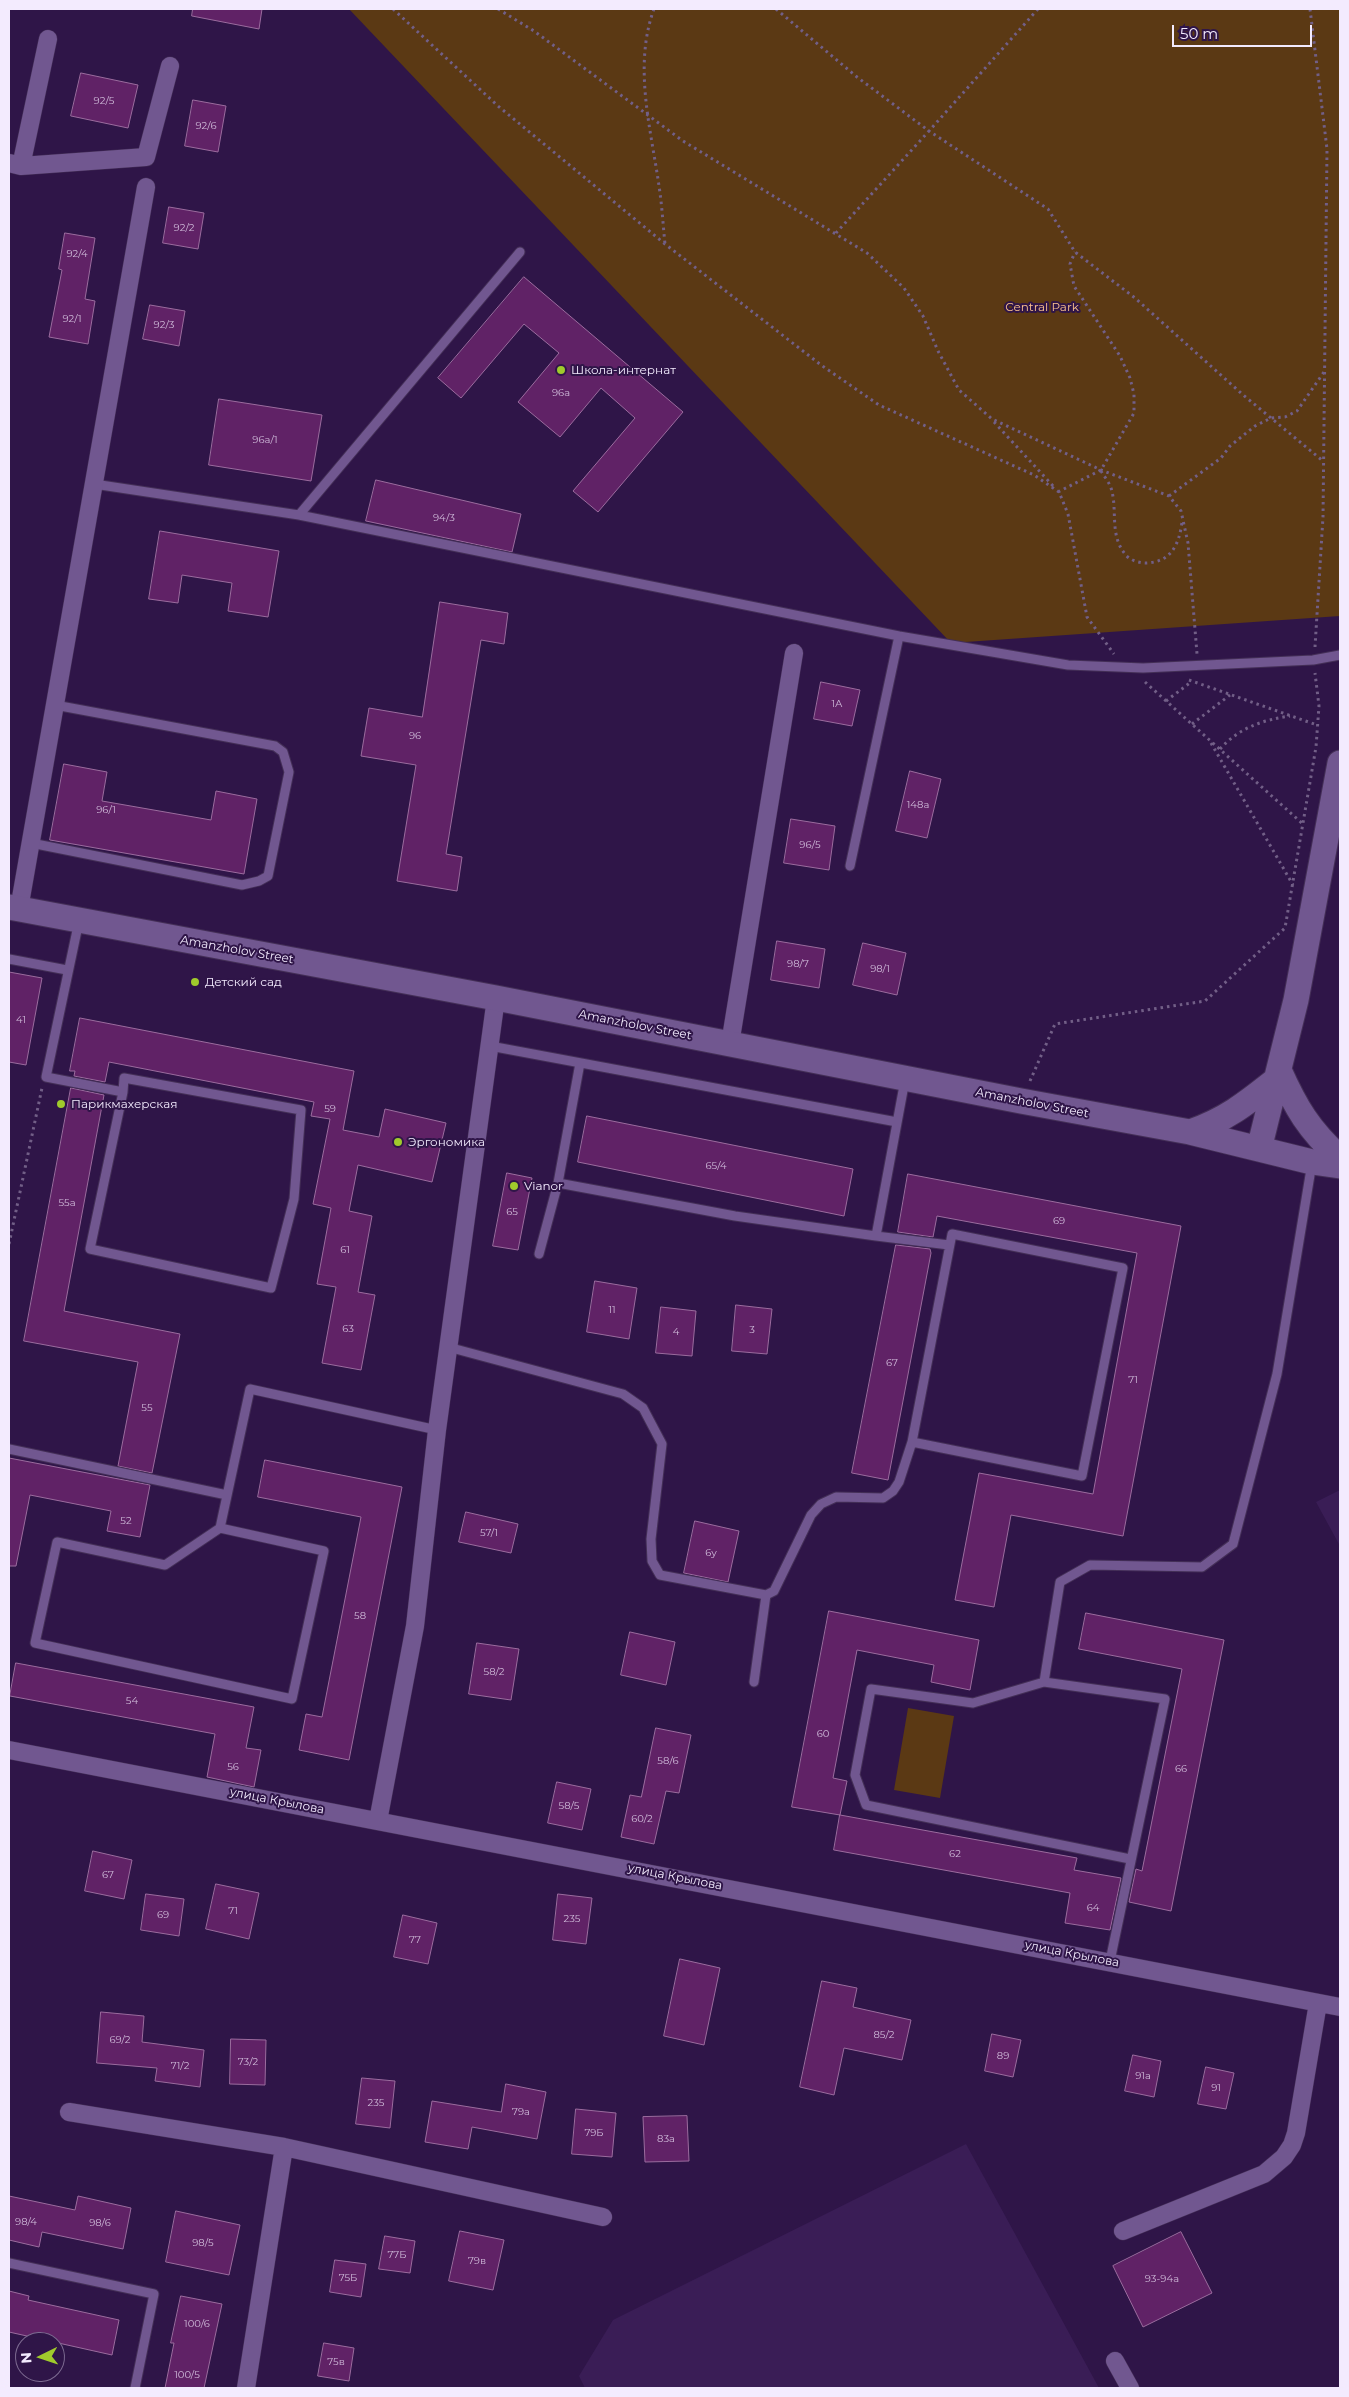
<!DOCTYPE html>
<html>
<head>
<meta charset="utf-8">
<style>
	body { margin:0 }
	#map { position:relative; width:1349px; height:2397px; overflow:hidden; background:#2f1548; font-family:Montserrat,sans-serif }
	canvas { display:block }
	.frame { position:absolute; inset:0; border:10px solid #f3ebfe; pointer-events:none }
	.north { position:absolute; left:15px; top:2332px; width:50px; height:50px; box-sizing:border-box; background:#2f1548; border:1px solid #7d6b91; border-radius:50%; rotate:266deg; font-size:14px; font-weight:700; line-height:20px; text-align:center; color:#f3ebfe }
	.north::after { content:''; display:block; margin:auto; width:18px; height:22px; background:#a0ca2c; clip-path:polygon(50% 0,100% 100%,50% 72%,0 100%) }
	.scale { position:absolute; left:1172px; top:25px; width:140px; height:22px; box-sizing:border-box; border:2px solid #f3ebfe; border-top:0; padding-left:6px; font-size:15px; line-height:18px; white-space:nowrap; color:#f3ebfe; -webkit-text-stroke:4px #2f1548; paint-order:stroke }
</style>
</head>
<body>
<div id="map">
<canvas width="1349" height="2397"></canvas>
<div class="frame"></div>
<div class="north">N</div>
<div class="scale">50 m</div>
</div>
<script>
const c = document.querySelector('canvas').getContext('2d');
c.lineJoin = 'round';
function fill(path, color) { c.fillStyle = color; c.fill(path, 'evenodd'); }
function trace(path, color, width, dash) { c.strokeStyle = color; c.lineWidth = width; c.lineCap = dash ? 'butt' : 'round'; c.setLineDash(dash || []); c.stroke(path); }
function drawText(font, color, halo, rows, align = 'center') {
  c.font = font + ' Montserrat,sans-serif'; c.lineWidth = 4; c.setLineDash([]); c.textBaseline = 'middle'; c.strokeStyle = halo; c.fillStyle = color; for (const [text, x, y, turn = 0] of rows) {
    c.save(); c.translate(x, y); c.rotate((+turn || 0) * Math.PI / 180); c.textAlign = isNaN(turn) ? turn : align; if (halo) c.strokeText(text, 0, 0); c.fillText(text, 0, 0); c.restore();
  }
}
fill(new Path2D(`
	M1340 1490V1546L1316 1502Z
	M966 2144 1099 2388H585L579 2376 613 2320Z`), '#3a1d56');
fill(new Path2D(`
	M349 9H1340V616L951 643Z
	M908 1708 954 1716 940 1798 894 1790Z`), '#5b3914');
const building = new Path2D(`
	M193 9H262L259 29 192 16Z
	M81 73 138 85 128 128 71 116Z
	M193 100 226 106 218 152 185 146Z
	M169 207 204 213 198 249 163 243Z
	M65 233 95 238 85 299 95 301 88 344 49 337 62 270 59 269Z
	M524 277 683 412 598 512 573 491 635 418 601 388 560 437 518 402 559 353 524 324 461 398 438 378Z
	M150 305 185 311 179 346 143 339Z
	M219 399 322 415 311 481 209 465Z
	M376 480 521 514 512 552 366 521Z
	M160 531 279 551 268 617 228 611 232 583 182 575 178 603 149 599Z
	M440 602 508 613 504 644 481 640 446 854 462 857 457 891 397 881 416 765 361 756 369 708 422 717Z
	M821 682 860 690 852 726 814 719Z
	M64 764 107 772 102 801 211 820 216 791 257 799 244 874 50 840Z
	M910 771 941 779 927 838 896 831Z
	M791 819 835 826 829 870 784 863Z
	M777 941 825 949 819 988 771 980Z
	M863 943 906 953 897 995 853 985Z
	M9 972 42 978 26 1065 9 1062Z
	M80 1018 354 1071 343 1130 379 1137 385 1109 446 1123 432 1182 358 1165 349 1211 372 1216 358 1292 375 1295 361 1370 322 1363 336 1287 317 1284 331 1208 313 1204 330 1119 311 1116 314 1102 109 1062 105 1082 74 1076 75 1071H70Z
	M71 1088 104 1095 64 1311 180 1334 152 1473 118 1466 138 1362 24 1341Z
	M587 1116 853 1169 844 1216 578 1162Z
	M507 1173 532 1178 518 1250 493 1246Z
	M908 1174 1181 1226 1123 1536 1011 1515 994 1607 955 1600 979 1473 1093 1494 1137 1253 937 1216 933 1237 898 1232Z
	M896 1245 930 1249 931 1253 888 1480 852 1473Z
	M595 1281 637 1288 629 1339 587 1332Z
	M736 1305 772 1309 767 1354 732 1351Z
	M661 1307 696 1311 692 1356 656 1353Z
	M9 1458 150 1485 140 1537 107 1531 111 1511 30 1495 16 1566H9Z
	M265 1460 402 1487 349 1760 299 1750 306 1714 322 1717 361 1517 258 1497Z
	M466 1512 518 1524 511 1553 459 1542Z
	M695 1521 739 1531 728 1582 684 1573Z
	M829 1611 979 1640 970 1690 931 1682 934 1665 857 1650 833 1778 847 1781 840 1815 792 1807Z
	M1086 1613 1224 1640 1171 1911 1129 1902 1136 1869 1142 1871 1182 1669 1079 1649Z
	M630 1632 675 1642 666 1685 621 1675Z
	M477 1643 519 1649 511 1700 469 1694Z
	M16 1663 254 1707 246 1748 261 1750 254 1787 207 1777 215 1734 10 1696Z
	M656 1728 691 1735 679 1793 666 1791 654 1844 621 1837 630 1795 641 1797Z
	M557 1782 591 1789 582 1830 548 1823Z
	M840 1815 1077 1858 1074 1870 1121 1878 1110 1930 1065 1923 1070 1893 834 1850Z
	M93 1851 132 1860 124 1899 85 1891Z
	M216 1884 259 1893 249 1939 206 1929Z
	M146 1894 184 1899 179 1936 141 1930Z
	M558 1894 592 1898 586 1944 553 1940Z
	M403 1915 437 1923 428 1964 394 1957Z
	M680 1959 720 1968 704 2045 664 2036Z
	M822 1981 857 1988 853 2007 911 2020 902 2060 844 2048 834 2095 800 2087Z
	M101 2012 144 2016 142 2042 204 2050 200 2087 155 2081 157 2068 97 2063Z
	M992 2034 1021 2040 1013 2077 985 2071Z
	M231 2039 266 2040 265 2085 230 2084Z
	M1133 2055 1161 2061 1154 2097 1125 2091Z
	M1206 2067 1234 2073 1226 2109 1198 2104Z
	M362 2078 395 2081 390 2128 356 2124Z
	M506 2084 546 2092 537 2139 472 2127 468 2149 425 2142 432 2101 501 2112Z
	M576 2109 616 2113 612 2157 572 2154Z
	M687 2116 689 2161 645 2162 643 2117Z
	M9 2196 75 2210 78 2196 131 2208 123 2249 42 2232 39 2247 9 2240Z
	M176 2211 240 2225 229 2275 166 2262Z
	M460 2231 504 2240 493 2290 449 2281Z
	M1181 2232 1212 2293 1143 2327 1113 2266Z
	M385 2236 415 2241 410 2273 379 2269Z
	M335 2260 366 2264 361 2297 330 2292Z
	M9 2291 29 2296 28 2300 119 2320 112 2355 9 2332Z
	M181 2296 222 2304 204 2388H165L174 2343H171Z
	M324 2343 354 2348 349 2381 318 2376Z`);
fill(building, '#602266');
trace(building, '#9b6c9e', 1);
const service = new Path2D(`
	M94 484 299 515 520 252
	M299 515 899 636
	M31 843 242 885 259 881 268 876 289 772 283 752 275 746 55 705
	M850 866 899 636 1068 665 1143 668 1313 660 1340 655
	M79 921 46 1077 123 1092 124 1078 301 1110 294 1199 271 1288 90 1249 123 1092
	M9 959 67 970
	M490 1046 897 1122
	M905 1080 876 1236 949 1245
	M558 1183 735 1216 876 1236
	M952 1234 1123 1268 1082 1476 912 1442Z
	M539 1254 558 1183 580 1063
	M448 1347 623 1394 643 1408 662 1444 651 1539 652 1561 660 1575 766 1595 774 1591 811 1515 821 1504 836 1497 883 1498 893 1491 899 1482 912 1442
	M9 1449 227 1495
	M220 1528 324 1551 292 1699 35 1643 57 1542 165 1565 220 1528 250 1389 437 1430
	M754 1682 766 1595
	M1044 1682 973 1703 871 1689 855 1775 866 1805 1130 1859
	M1110 1961 1165 1699 1044 1682 1060 1582 1090 1565 1202 1567 1233 1544 1277 1374 1312 1163
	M9 2263 154 2294 135 2388`);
const minor = new Path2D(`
	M9 163 21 166 48 39
	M21 166 146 157 170 66
	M19 909 146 187
	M730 1044 794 653
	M9 1750 1340 2007
	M378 1821 415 1626 437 1430 496 998
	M69 2112 284 2147 603 2217
	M1123 2231 1264 2174 1284 2157 1292 2145 1296 2133 1318 2003
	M1115 2361 1130 2388
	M246 2388 284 2147`);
const secondary = new Path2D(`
	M9 907 496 998 1021 1101 1190 1132 1312 1162 1340 1166
	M1279 1070C1296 1108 1309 1130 1340 1158
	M1190 1132C1226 1120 1248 1102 1277 1079
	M1259 1149 1296 1000 1340 763`);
trace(service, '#442f57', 11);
trace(minor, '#442f57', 19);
trace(secondary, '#442f57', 27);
trace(new Path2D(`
	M393 9 498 106 665 244 821 365 879 405 1034 475 1059 492 1068 514 1087 617 1114 654
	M498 9 534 31 683 141 867 253 904 288 923 316 938 351 959 390 992 419 1101 470 1169 496 1181 511 1188 543 1197 654
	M654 9C633 66 651 129 659 186 662 205 663 225 665 244
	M776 9 857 77 929 131 836 233
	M1038 9 929 131 1048 209 1075 252 1135 298 1242 394 1323 461
	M1310 9 1327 149 1323 517 1315 647
	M994 422 1054 487
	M1101 471C1104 476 1109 482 1111 488 1118 510 1109 534 1125 554 1129 560 1139 563 1146 563 1171 562 1179 545 1182 522
	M1058 492 1101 470 1134 413V394L1130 378 1120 356 1074 286 1070 264 1075 252
	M1169 496 1221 458 1230 446 1255 426 1271 418 1285 417 1297 411 1324 372
	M1189 680 1317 725
	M1145 682 1304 825
	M1166 701 1191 682
	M1192 724 1230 695
	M1211 743 1293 885
	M1220 749C1239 728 1262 720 1290 716
	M1030 1081 1055 1024 1205 1001 1285 928 1316 747 1319 706 1315 673
	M9 1244 42 1088`), '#725f87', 3, [2.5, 4]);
trace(service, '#715790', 9);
trace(minor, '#715790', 18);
trace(secondary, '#715790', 25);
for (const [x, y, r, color] of [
	[561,370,5,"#a0ca2c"],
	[195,982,5,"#a0ca2c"],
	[61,1104,5,"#a0ca2c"],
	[398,1142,5,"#a0ca2c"],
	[514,1186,5,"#a0ca2c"]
]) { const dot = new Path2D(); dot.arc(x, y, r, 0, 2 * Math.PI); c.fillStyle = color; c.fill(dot); trace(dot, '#2f1548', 2); }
drawText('10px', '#ceb9d8', null, [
	["92/5",104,101],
	["92/6",206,126],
	["92/2",184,228],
	["92/4",77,254],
	["92/1",72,319],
	["92/3",164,325],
	["96а",561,393],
	["96а/1",265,440],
	["94/3",444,518],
	["1А",837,704],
	["96",415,736],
	["148а",918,805],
	["96/1",106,810],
	["96/5",810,845],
	["98/7",798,964],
	["98/1",880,969],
	["41",21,1020],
	["59",330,1109],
	["65/4",716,1166],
	["55а",67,1203],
	["65",512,1212],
	["69",1059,1221],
	["61",345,1250],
	["11",612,1310],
	["63",348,1329],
	["3",752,1330],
	["4",676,1332],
	["67",892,1363],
	["71",1133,1380],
	["55",147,1408],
	["52",126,1521],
	["57/1",489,1533],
	["6у",711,1553],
	["58",360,1616],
	["58/2",494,1672],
	["54",132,1701],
	["60",823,1734],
	["58/6",668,1761],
	["56",233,1767],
	["66",1181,1769],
	["58/5",569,1806],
	["60/2",642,1819],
	["62",955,1854],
	["67",108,1875],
	["64",1093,1908],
	["71",233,1911],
	["69",163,1915],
	["235",572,1919],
	["77",415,1940],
	["85/2",884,2035],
	["69/2",120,2040],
	["89",1003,2056],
	["73/2",248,2062],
	["71/2",180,2066],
	["91а",1143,2076],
	["91",1216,2088],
	["235",376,2103],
	["79а",521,2112],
	["79Б",594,2133],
	["83а",666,2139],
	["98/4",26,2222],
	["98/6",100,2223],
	["98/5",203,2243],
	["77Б",397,2255],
	["79в",477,2261],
	["75Б",348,2278],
	["93-94а",1162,2279],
	["100/6",197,2324],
	["75в",336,2362],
	["100/5",187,2375]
]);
drawText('12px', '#fcc38e', '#2f1548', [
	["Central Park",1042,307]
]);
drawText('12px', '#f3ebfe', '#2f1548', [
	["Школа-интернат",571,370],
	["Детский сад",205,982],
	["Парикмахерская",71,1104],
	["Эргономика",408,1142],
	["Vianor",524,1186]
], 'left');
drawText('12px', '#f3ebfe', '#2f1548', [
	["Amanzholov Street",237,950,10],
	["Amanzholov Street",635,1025,11],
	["Amanzholov Street",1032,1103,11],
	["улица Крылова",277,1801,11],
	["улица Крылова",675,1877,11],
	["улица Крылова",1072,1954,11]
]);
</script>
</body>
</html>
